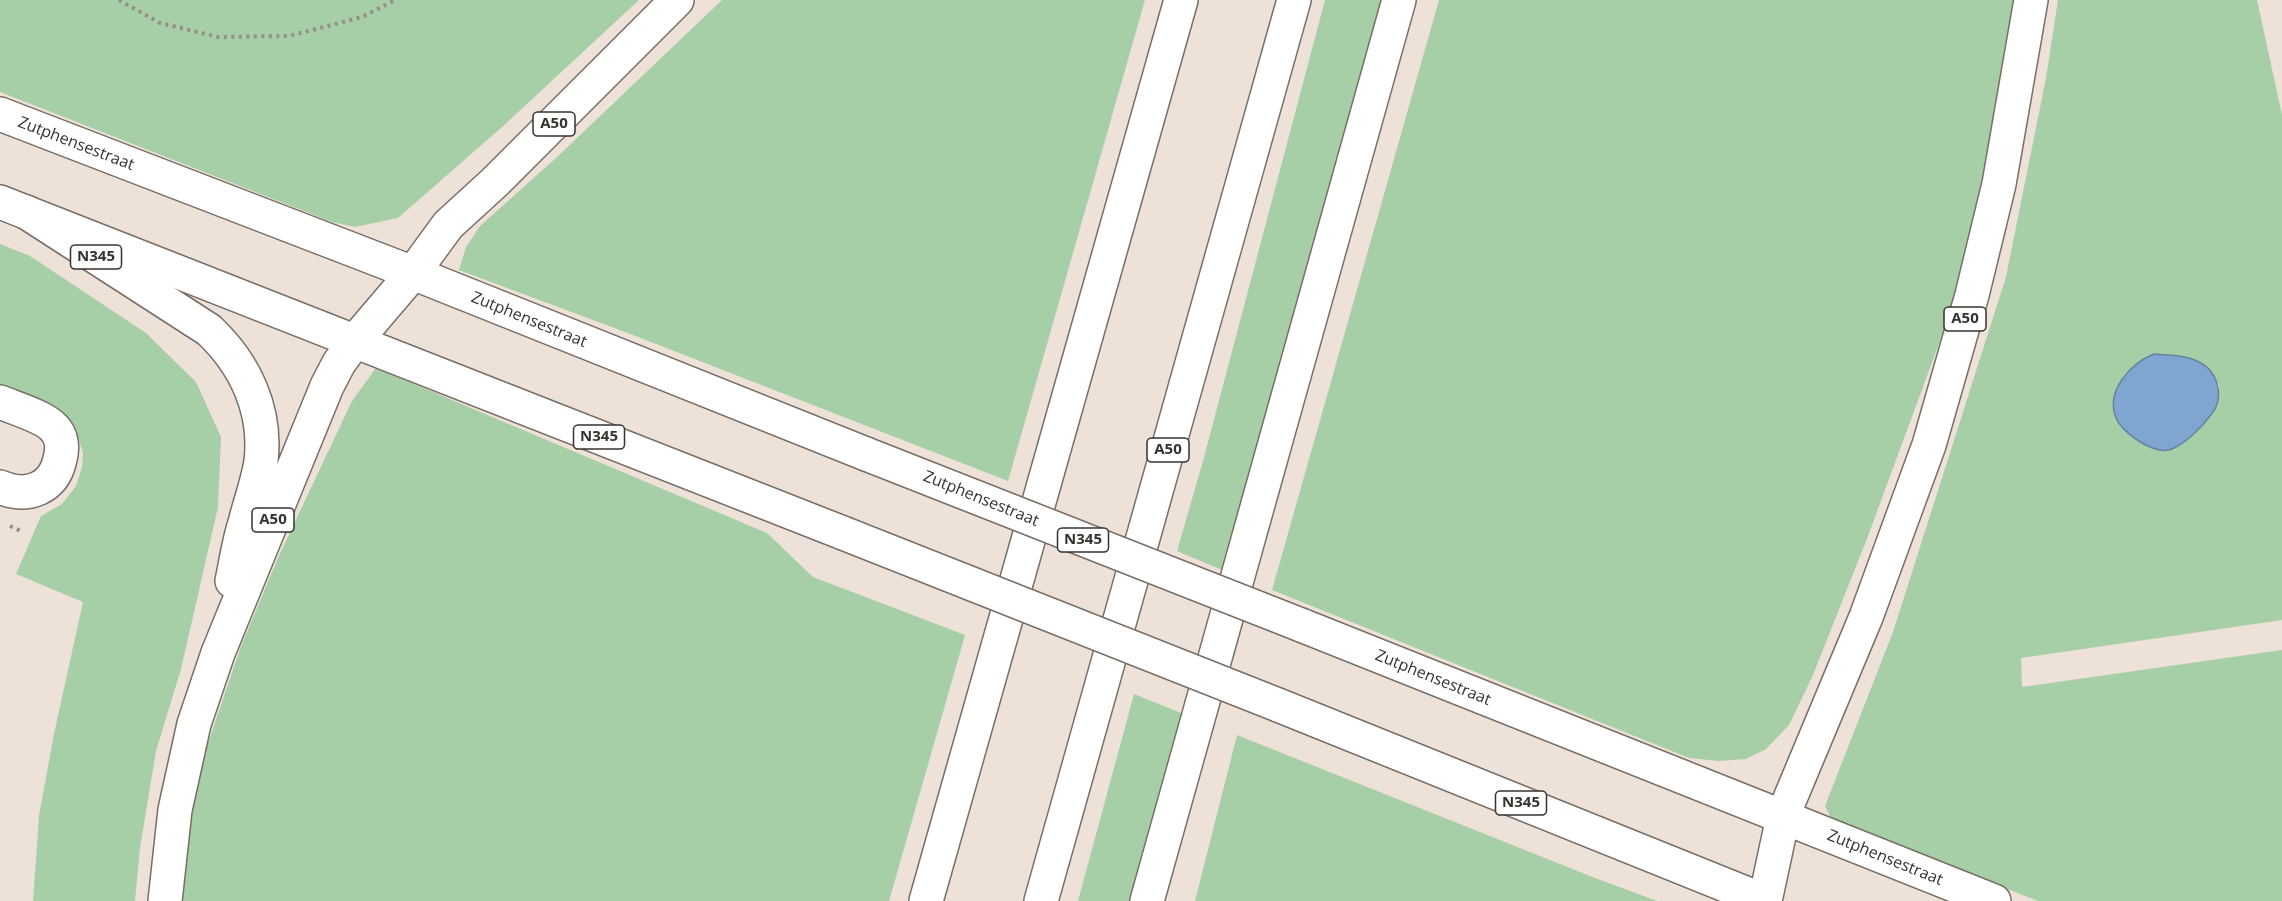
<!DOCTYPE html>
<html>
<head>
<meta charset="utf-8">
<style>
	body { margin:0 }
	canvas { display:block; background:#ede1d8 }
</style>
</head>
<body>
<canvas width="2282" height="901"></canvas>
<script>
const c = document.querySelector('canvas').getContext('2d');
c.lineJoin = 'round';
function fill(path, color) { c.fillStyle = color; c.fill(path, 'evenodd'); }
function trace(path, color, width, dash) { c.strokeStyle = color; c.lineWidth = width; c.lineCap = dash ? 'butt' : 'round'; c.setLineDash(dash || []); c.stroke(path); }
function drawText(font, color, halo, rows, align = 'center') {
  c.font = font + ' "Open Sans",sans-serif'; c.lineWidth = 6; c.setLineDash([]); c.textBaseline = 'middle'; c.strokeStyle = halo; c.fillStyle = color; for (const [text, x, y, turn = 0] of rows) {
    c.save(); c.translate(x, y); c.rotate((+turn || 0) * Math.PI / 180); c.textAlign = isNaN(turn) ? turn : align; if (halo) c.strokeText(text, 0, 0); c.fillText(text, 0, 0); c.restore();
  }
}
fill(new Path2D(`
	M0 0H639L502 127 398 218 355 227 332 222 0 92Z
	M722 0H1145L1008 481 633 335 459 270 466 247 480 226 556 158Z
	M1325 0H1384L1222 570 1177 551 1203 461Z
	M1439 0H2020L2009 81 1955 300 1868 536 1813 675 1789 725 1766 749 1746 759 1719 761 1689 758 1272 590Z
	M2058 0H2257L2282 115V620L2021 658 2022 687 2282 650V901H2038L1832 820 1825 806 1893 632 2006 277 2046 78ZM2212 373 2219 386 2218 399 2113 401 2124 375Z
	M0 244 30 256 146 333 196 382 221 437 218 507 181 669 156 751 140 848 135 901H33L39 816 54 734 83 602 16 574 41 516 62 504 76 486 82 467 83 453 76 431 61 412 48 403 0 389Z
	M376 368 767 533 813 577 965 635 889 901H180L192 814 205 752 240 649 277 560 352 401Z
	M1134 694 1186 715 1135 901H1078Z
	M1237 735 1595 878 1657 901H1195Z`), '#a6cea7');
const water = new Path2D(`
	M2154 354C2168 355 2186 355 2199 362 2219 372 2225 399 2210 416 2201 428 2186 443 2172 449 2155 456 2122 433 2116 418 2105 391 2131 363 2154 354Z`);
fill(water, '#7ea6d0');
trace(water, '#68839f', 1.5);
const minor = new Path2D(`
	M0 402C14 408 45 417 54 428 62 436 63 448 60 459 54 488 28 499 0 487`);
const major = new Path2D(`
	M0 114 413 273 866 454
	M0 202 843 533
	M1301 625 1994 901
	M1278 705 1765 901`);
const highway = new Path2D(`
	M26 212 209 330C245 364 267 410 261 461 258 482 250 502 245 523 239 541 236 562 232 581
	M165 901 175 810 194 724 218 653 327 386 339 363 355 341 413 273 448 225 495 182 677 0
	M926 901 1181 0
	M1041 901 1294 0
	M1147 901 1399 0
	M1765 901 1783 817 1789 801 1866 617 1929 445 1972 295 1999 184 2031 0`);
trace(minor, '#796e66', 36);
trace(major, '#796e66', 36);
trace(highway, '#796e66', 36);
trace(new Path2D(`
	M119 0 160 23 218 37 289 36 362 17 395 0
	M10 526 23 532`), '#968e87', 4, [3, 4.5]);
trace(minor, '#fff', 33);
trace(major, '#fff', 33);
trace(highway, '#fff', 33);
const majorBridge = new Path2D(`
	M866 454 1301 625
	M843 533 1278 705`);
trace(majorBridge, '#796e66', 36, []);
trace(majorBridge, '#fff', 33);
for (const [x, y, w] of [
	[554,124,42],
	[96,257,51],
	[1965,319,42],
	[599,437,51],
	[1168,450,42],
	[273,520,42],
	[1083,540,51],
	[1521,803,51]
]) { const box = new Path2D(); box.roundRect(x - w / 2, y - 12, w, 24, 4.5); c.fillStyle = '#fff'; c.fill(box); trace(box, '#36322e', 1.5); }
drawText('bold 15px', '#36322e', null, [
	["A50",554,124],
	["N345",96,257],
	["A50",1965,319],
	["N345",599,437],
	["A50",1168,450],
	["A50",273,520],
	["N345",1083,540],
	["N345",1521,803]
]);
drawText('16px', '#36322e', '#fff', [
	["Zutphensestraat",76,144,21],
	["Zutphensestraat",529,320,22],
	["Zutphensestraat",981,499,22],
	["Zutphensestraat",1433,678,22],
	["Zutphensestraat",1885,858,22]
]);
</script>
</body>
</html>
